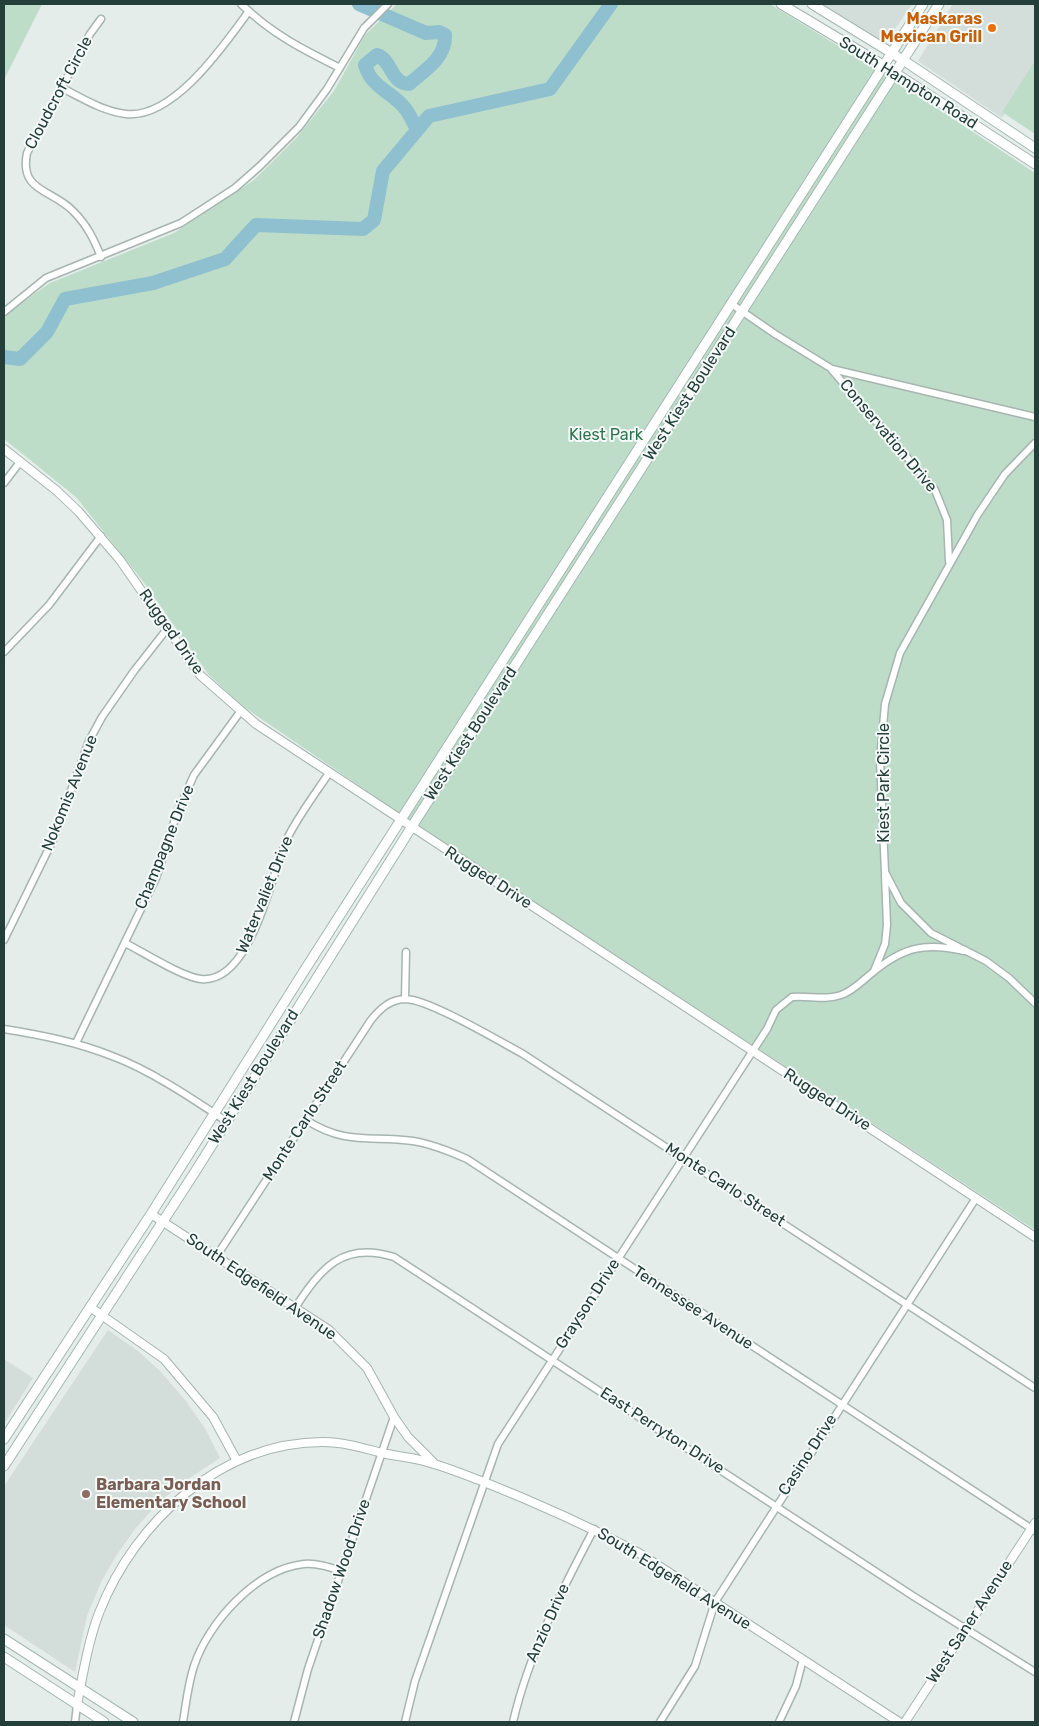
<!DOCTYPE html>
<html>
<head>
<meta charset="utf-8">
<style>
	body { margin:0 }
	#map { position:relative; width:1039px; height:1726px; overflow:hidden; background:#e4edea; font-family:Rubik,sans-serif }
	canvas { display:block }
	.frame { position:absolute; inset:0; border:5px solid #243e39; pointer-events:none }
</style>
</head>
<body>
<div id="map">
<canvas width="1039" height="1726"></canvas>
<div class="frame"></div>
</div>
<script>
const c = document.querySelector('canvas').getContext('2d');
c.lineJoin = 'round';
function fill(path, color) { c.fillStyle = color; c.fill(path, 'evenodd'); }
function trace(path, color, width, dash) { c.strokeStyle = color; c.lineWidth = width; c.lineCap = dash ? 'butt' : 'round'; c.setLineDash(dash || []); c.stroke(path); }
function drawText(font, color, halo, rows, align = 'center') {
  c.font = font + ' Rubik,sans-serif'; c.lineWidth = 4; c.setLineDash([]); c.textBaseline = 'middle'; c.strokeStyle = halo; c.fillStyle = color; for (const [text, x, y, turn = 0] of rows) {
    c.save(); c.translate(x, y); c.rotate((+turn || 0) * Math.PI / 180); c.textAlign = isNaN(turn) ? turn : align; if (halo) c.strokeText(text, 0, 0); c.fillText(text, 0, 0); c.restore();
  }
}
fill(new Path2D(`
	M822 4H912L885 44Z
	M953 4H1035V66L1002 118 918 61Z
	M108 1330 138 1351 161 1372 186 1401 206 1430 220 1458 191 1477 159 1502 135 1529 116 1556 102 1580 87 1616 75 1672 4 1625V1486Z
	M4 1359 33 1378 4 1424Z`), '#d3ddd9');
fill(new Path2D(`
	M4 4H42L4 80Z
	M397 4H770L905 87 1035 173V1230L418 826 241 705 208 674 145 584 76 497 4 439V315L50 283 174 233 254 180 297 137 334 91 365 35Z
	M1035 61V134L1002 112Z`), '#beddc9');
trace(new Path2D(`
	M359 4 426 33 439 32 445 35C446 58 425 70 409 84 391 84 392 60 377 55L365 65C371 87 390 91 403 106 409 112 413 122 417 130
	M4 357 20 359 47 332 65 299 153 283 225 259 256 225 363 229 374 220 383 171 429 116 550 89 611 4`), '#8fc0cf', 14);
const minor = new Path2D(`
	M241 4C272 34 302 49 340 68
	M101 19 90 34 27 153C19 192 52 189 73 211 87 225 94 239 101 257
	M62 88C82 98 102 111 126 114 174 119 224 45 249 11
	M730 303 775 334 832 369 1035 417
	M4 312 46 278 181 223 235 188 260 166 299 127 327 89 364 28 388 4
	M832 370 935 490 947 520 949 561
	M1035 443 1005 474 978 514 900 653 885 704 880 761 885 872 901 903 931 933 986 961 1009 978 1035 1003
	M4 483 20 462
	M4 652 49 605 101 536
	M4 940 53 840 89 741 102 717 134 671 167 629
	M125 943C143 952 182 977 201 979 252 984 271 873 288 837 299 815 315 794 329 773
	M874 971 885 944 887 925 885 875
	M405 999 406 952
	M4 1029C41 1035 77 1042 112 1056 150 1070 193 1099 226 1121
	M76 1043 156 878 177 813 194 775 240 712
	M306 1120C347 1146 370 1135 413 1141 432 1144 449 1151 467 1159L1035 1531
	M216 1257 371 1020C380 1009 390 999 406 999 430 1000 499 1041 523 1054L1035 1388
	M295 1308C321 1268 343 1241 394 1257L913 1596 1035 1672
	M75 1722 77 1705
	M183 1722C186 1704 188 1684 194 1666 208 1623 256 1569 304 1564 317 1563 329 1567 341 1571
	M294 1722 308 1669 394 1417
	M405 1722 415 1681 498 1444 767 1029 776 1010 792 997C808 995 824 1001 841 995 853 991 862 981 872 973 903 947 925 942 964 951
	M513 1722C529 1653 561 1592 594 1529
	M660 1722 695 1666 715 1602 976 1198
	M779 1722 796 1686 803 1659`);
const tertiary = new Path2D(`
	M4 449 57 491 79 512 120 560 200 675 256 724 1035 1237
	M151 1214 329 1330 367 1368 394 1417 408 1437 433 1462
	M90 1307 164 1359 213 1417 237 1461
	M77 1705C83 1674 88 1642 99 1613 135 1521 221 1442 323 1442 344 1442 363 1448 382 1453 400 1457 418 1458 434 1464 451 1469 468 1476 484 1482 537 1503 588 1526 639 1553L899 1722
	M905 1722 1035 1523`);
const secondary = new Path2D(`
	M781 4 883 65 1035 164
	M812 4 903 60 1035 148
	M4 1439 151 1214 306 968 923 4
	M4 1466 195 1172 416 820 939 4
	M4 1639 133 1722
	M4 1657 104 1722`);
trace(minor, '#a7b5b1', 9);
trace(tertiary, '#a7b5b1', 10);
trace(secondary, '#a3b8b3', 11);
trace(minor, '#fff', 6);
trace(tertiary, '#fff', 8);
trace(secondary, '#fff', 9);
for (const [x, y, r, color] of [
	[992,28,5,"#e8710a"],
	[86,1494,5,"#8d6e63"]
]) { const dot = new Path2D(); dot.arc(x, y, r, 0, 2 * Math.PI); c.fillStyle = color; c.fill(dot); trace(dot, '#f5faf8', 2); }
drawText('bold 16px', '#c56008', '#f5faf8', [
	["Maskaras",982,19],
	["Mexican Grill",982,37]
], 'right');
drawText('16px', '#243e39', '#f5faf8', [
	["South Hampton Road",908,83,32],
	["Cloudcroft Circle",59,93,-62],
	["West Kiest Boulevard",690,394,-57],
	["Conservation Drive",888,436,50],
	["Rugged Drive",171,632,55],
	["West Kiest Boulevard",471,734,-57],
	["Kiest Park Circle",884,783,-90],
	["Nokomis Avenue",70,793,-68],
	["Champagne Drive",165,847,-68],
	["Rugged Drive",488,878,33],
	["Watervaliet Drive",265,895,-68],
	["West Kiest Boulevard",254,1077,-58],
	["Rugged Drive",827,1100,33],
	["Monte Carlo Street",305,1121,-57],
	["Monte Carlo Street",725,1185,33],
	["South Edgefield Avenue",261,1287,34],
	["Grayson Drive",588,1304,-57],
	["Tennessee Avenue",693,1308,33],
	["East Perryton Drive",662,1431,33],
	["Casino Drive",808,1455,-57],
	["Shadow Wood Drive",342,1569,-71],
	["South Edgefield Avenue",674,1579,32],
	["West Saner Avenue",970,1622,-57],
	["Anzio Drive",548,1623,-66]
]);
drawText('16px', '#30744f', '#f5faf8', [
	["Kiest Park",606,435]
]);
drawText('bold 16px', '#785e54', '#f5faf8', [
	["Barbara Jordan",96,1485],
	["Elementary School",96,1503]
], 'left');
</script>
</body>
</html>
